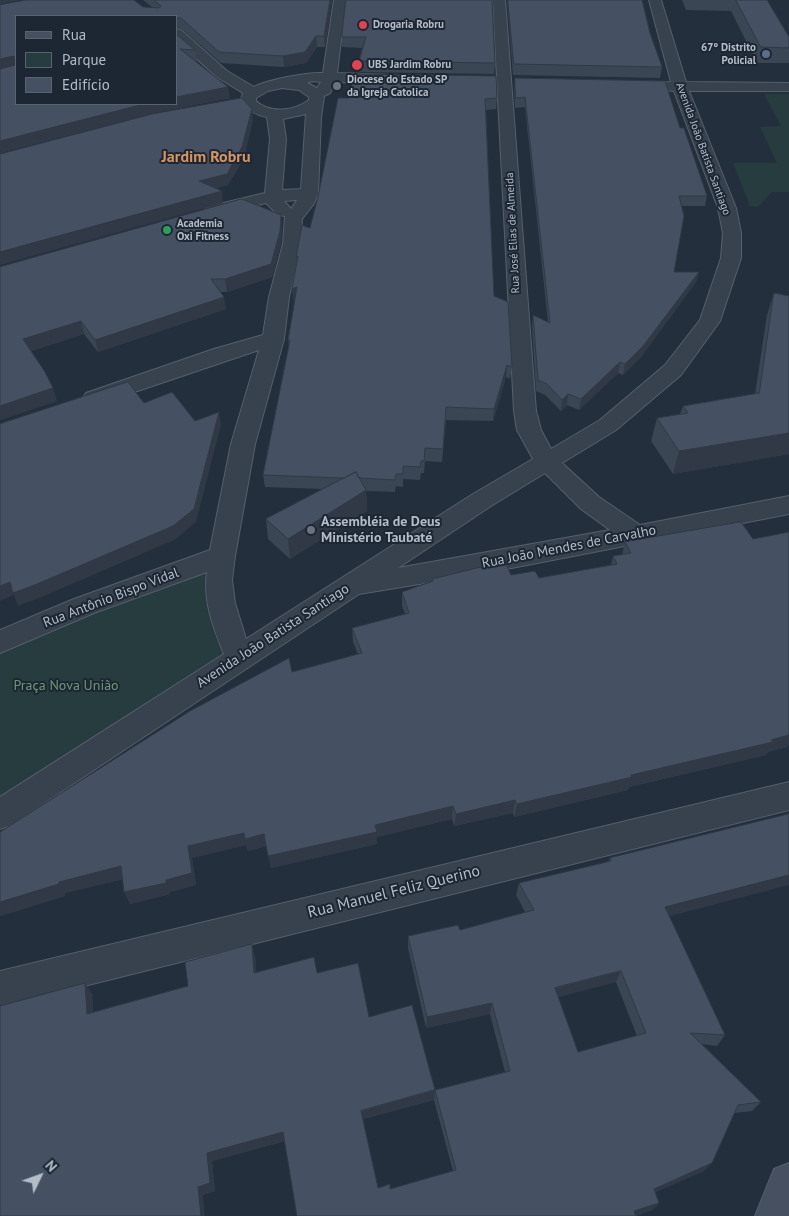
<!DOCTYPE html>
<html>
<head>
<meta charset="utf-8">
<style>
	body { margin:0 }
	#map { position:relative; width:789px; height:1216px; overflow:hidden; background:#242f3e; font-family:"PT Sans",sans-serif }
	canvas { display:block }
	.legend { position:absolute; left:15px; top:15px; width:162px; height:90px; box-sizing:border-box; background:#1d2633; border:1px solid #59626f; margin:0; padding:6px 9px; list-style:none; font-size:15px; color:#b4bcc9 }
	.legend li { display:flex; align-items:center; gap:10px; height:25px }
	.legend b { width:25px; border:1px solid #59626f }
	.north { position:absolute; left:15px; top:1151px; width:50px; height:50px; -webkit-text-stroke:4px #1d2633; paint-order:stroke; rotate:48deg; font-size:14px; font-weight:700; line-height:20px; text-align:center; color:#b4bcc9 }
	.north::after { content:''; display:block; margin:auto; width:18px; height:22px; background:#b4bcc9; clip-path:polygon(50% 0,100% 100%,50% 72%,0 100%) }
</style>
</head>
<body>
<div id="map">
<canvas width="789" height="1216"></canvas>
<ul class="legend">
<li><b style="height:6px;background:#465061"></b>Rua</li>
<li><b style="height:14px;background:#263c3f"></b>Parque</li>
<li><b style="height:14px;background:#455162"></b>Edifício</li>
</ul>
<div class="north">N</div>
</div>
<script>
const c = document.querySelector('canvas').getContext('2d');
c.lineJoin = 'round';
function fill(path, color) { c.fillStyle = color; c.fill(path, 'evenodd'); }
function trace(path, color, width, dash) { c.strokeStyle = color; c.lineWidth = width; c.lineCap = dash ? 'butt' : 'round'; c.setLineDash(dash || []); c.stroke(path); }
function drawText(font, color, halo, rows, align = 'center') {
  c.font = font + ' "PT Sans",sans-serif'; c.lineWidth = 4; c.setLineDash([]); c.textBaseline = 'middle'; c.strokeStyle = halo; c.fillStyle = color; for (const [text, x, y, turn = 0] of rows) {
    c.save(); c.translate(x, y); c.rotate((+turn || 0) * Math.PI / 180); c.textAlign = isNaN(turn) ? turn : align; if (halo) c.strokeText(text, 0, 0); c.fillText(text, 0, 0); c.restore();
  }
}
fill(new Path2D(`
	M764 94H789V192H772L758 207 750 206 733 163H777L760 127 781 126Z
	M220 557 232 658 0 806V643Z`), '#263c3f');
const street = new Path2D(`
	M334 0H346L337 73 392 75 397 76 399 79 397 82 392 83 336 82 330 93 324 96 321 117 318 194 313 205 302 219 301 244 289 297 284 339 255 444 235 556 232 580 235 603 246 639 473 494 533 459 517 430 514 411 493 0H505L536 411 541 430 551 449 600 420 665 365 700 320 721 258 723 233 718 208 674 91 657 89 655 86 657 83 671 82 649 0H661L686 82 789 83V91H689L736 208 741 233V258L720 321 681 375 616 430 562 463 599 497 640 525 789 496V514L486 573 359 594 11 825 0 829V797L224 654C213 627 203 601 207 572L94 613 0 653V630L74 599 210 550 231 444 259 350 102 403 94 405 86 403 83 398 86 393 214 349 263 335 269 297 283 244 285 216 278 215 266 203 213 216 207 215 204 211 207 207 265 193 270 139 267 117C256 115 247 111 240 102L243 93 217 77 176 40V29L181 30 227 71 254 87C266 80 308 72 323 73ZM312 81 321 82 317 88 307 83ZM282 88 299 90 309 97V100C294 111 270 114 256 101V98L268 91ZM306 114 301 189 282 190 286 139 283 119ZM297 200 291 209 284 201ZM545 473 581 509 610 530 398 568 491 506Z
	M789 782V810L0 1007V971Z`);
const secondary = new Path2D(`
	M789 1163V1216H755L774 1169Z`);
trace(street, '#565f6c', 2);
trace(secondary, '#565f6c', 2);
fill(street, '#38414e');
fill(secondary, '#465061');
fill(new Path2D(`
	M143 0H332L325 47H317L306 63 284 67 221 63 182 29 176 28V16H16L176 34 195 50 197 61H195L230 98 154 113 0 153V5L152 7Z
	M346 0 495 63 494 74 359 72V61L362 48 342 47V37Z
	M507 0H642L650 33 662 67 660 78 513 75Z
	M682 0H767L789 37V63H757L731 11 686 10Z
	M515 78 680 128 707 196 705 206H682L674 272H699L696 282 641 357 623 375 618 373 579 410 567 405 561 411 545 395 536 391 532 326 533 315 548 322 525 107 515 108 514 88Z
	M338 98H497L496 109 486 110 494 296 512 367 510 379 506 377 493 421 446 420 442 462 425 461 424 473H421L420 480 403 479V487L396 486 395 492 366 491 367 511 290 559 268 539 266 519 322 489 265 487 263 475 289 346 288 340 295 300 293 301 310 228 318 197Z
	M281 215 282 228 281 244 272 277 227 292H221L226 309 98 352 84 334 31 351 57 401 0 420V267Z
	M774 293 789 296V454L673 474 651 441 657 418 680 414 683 406 755 394 767 315Z
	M789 532V744L787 747 768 752 766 755 629 787 628 790 514 817 513 813 454 826 452 819 377 837V844L271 868 267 846 248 851 246 845 192 858 196 885 170 892V894L130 904 123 879 65 893V896L0 916 292 672 358 654 353 642 352 628 405 614 402 606V592L432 581V579L482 569 511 575 539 578 611 565 613 556 622 555 625 542 753 539Z
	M610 858 669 916 725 1035 717 1046 702 1044 761 1102 752 1111 734 1113 704 1171 655 1192 659 1203 652 1210 636 1216H297L285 1141 212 1161 215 1191 203 1195 0 1216 92 994 93 1012 188 986 255 956 256 972 317 973 369 1017 435 1090 505 1072 490 1014 426 1028 408 948V936L460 930 525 912 516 895 519 883 608 862ZM616 982 637 1036 578 1052 558 997ZM434 1100 453 1171 390 1189 378 1188 363 1119Z`), '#3b4654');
fill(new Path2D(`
	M0 0H21L0 4Z
	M330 0H332L325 47 324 36Z
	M316 36 317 47 306 63 284 67 283 56Z
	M14 56 16 67 0 71V59Z
	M228 87 230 98 154 113 0 153V141L144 104H176V97Z
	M252 109 253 121 244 159 228 185 201 193 199 181Z
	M222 191 223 203 0 265V252Z
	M281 215 282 228 281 244 272 277 227 292 225 279Z
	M699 272 696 282 641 357 623 375 625 364Z
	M297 287 298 299 293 301 292 289Z
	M224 297 226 309 98 352 95 340Z
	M81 321 84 334 27 352 23 339Z
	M620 362 618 373 579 410 581 399Z
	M507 365 506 377 493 421 494 409Z
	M53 388 57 401 0 420V406Z
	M568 394 567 405 561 411 562 400Z
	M219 412 221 425 196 522 176 539 42 597 18 606 14 595 0 601V586Z
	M789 433V454L673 474 679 451Z
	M366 490 367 511 290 559 288 539Z
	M789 735V744L787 747 768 752 766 755 629 787 628 790 514 817 517 804Z
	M515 800 513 813 454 826 456 814Z
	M453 806 452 819 377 837V844L271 868 268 856 375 825Z
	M244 833 264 834 267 846 248 851 246 845 192 858 196 885 170 892V894L130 904 124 892 166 880 188 846Z
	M121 866 127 878 65 893V896L0 916V902L59 882Z
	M789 875V885L659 919 665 907Z
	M252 944 255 956 257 984 254 973Z
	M621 971 616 982 551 999 555 988Z
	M85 983 92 994 94 1025 87 1014Z
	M492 1003 490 1014 426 1028 427 1017Z
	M435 1090 434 1100 362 1119 361 1111Z
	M283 1132 286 1141 212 1161 215 1191 203 1195 205 1216H201L198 1187 207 1153Z
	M712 1163 704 1171 647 1196 654 1189Z
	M659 1203 652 1210 635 1216 634 1211Z`), '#303945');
const building = new Path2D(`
	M26 0H134L143 7 159 8 161 6 154 0H330L324 36H316L305 52 283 56 219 52 181 18H176V16H16V104H144L0 141V69L15 65 14 56 0 59V5Z
	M346 0H492L495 63 359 61 366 37H342Z
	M508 0H642L650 33 662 67 514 64Z
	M736 0H767L789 37V48L761 47Z
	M176 34 195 50 180 49 228 87 176 97Z
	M355 74 496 76 497 98 485 99 494 296 508 302 512 367 507 365 494 409 446 407 443 449 425 448 424 461H421L420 467 403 466V474H396L395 480 359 478 356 472 344 478 263 475 290 340H288L297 287 292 289 298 256 296 257 302 225 310 228 318 197 338 98H348Z
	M515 78 665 81 680 128H684L707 196H679L684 216 674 272H699L643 346 625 364 620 362 581 399 568 394 562 400 547 384 538 380 533 315 550 323 525 97 516 98Z
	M242 98 252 109 242 147 227 174 199 181 222 191 0 252V154L152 114Z
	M242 199 281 215 280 231 271 264 225 279H211L224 297 95 340 81 321 23 339 45 372 53 388 0 406V267Z
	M774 293 789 296V433L679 451 657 418 688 413 683 406 759 393Z
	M128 382 144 403 172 392 195 421 219 412 194 509 173 526 37 584 13 593 10 582 0 586V424Z
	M356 472 366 490 288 539 266 519Z
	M741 522 753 539 789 532V735L771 740 773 742 631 775 632 777 517 804 515 800 456 814 453 806 375 825 377 832 268 856 264 834 245 839 244 833 188 846 192 873 166 880V883L124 892 121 866 59 882V884L0 902V832L190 711 289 658 292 672 362 653 352 628 409 613 402 592 433 581 432 579 481 567 482 569 506 564 511 575 535 571 539 578 617 564 613 556 631 553 625 542Z
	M789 814V875L665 907 725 1035 690 1033 761 1102 738 1105 712 1163 654 1189 659 1203 634 1211 636 1216H297L283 1132 207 1153 210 1183 198 1187 201 1216H0V1006L85 983 87 1014 188 986 185 962 252 944 254 973 314 957 317 973 358 963 369 1017 412 1005 435 1090 510 1071 492 1003 427 1017 408 936 458 925 460 930 534 910 519 883 611 861 610 858ZM621 971 646 1033 578 1052 555 988ZM435 1090 456 1170 390 1189V1184L378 1188 361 1111Z`);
fill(building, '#455162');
trace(building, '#303945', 1);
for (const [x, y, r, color] of [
	[363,25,5,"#e0444e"],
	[766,54,5,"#5c6f8a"],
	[357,65,6,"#e0444e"],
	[337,86,5,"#6b7280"],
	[167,230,5,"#2e9e5b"],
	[311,530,5,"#6b7280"]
]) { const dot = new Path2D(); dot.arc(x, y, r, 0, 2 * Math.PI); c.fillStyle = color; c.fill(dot); trace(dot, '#1d2633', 2); }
drawText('bold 11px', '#b4bcc9', '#1d2633', [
	["Drogaria Robru",373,25],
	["67º Distrito",756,48,"right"],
	["Policial",756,61,"right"],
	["UBS Jardim Robru",368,65],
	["Diocese do Estado SP",347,80],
	["da Igreja Catolica",347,93],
	["Academia",177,224],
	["Oxi Fitness",177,237]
], 'left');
drawText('11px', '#b4bcc9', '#1d2633', [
	["Avenida João Batista Santiago",703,149,70],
	["Rua José Elias de Almeida",513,233,-93]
]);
drawText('bold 14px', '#b4bcc9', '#1d2633', [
	["Assembléia de Deus",321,522],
	["Ministério Taubaté",321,538]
], 'left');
drawText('14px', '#b4bcc9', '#1d2633', [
	["Rua João Mendes de Carvalho",569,547,-11],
	["Rua Antônio Bispo Vidal",111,598,-21],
	["Avenida João Batista Santiago",273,636,-33]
]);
drawText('14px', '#6b9a76', '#1d2633', [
	["Praça Nova União",66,686]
]);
drawText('bold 16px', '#d59563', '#1d2633', [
	["Jardim Robru",206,157]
]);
drawText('16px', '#b4bcc9', '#1d2633', [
	["Rua Manuel Feliz Querino",394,892,-14]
]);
</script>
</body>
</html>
